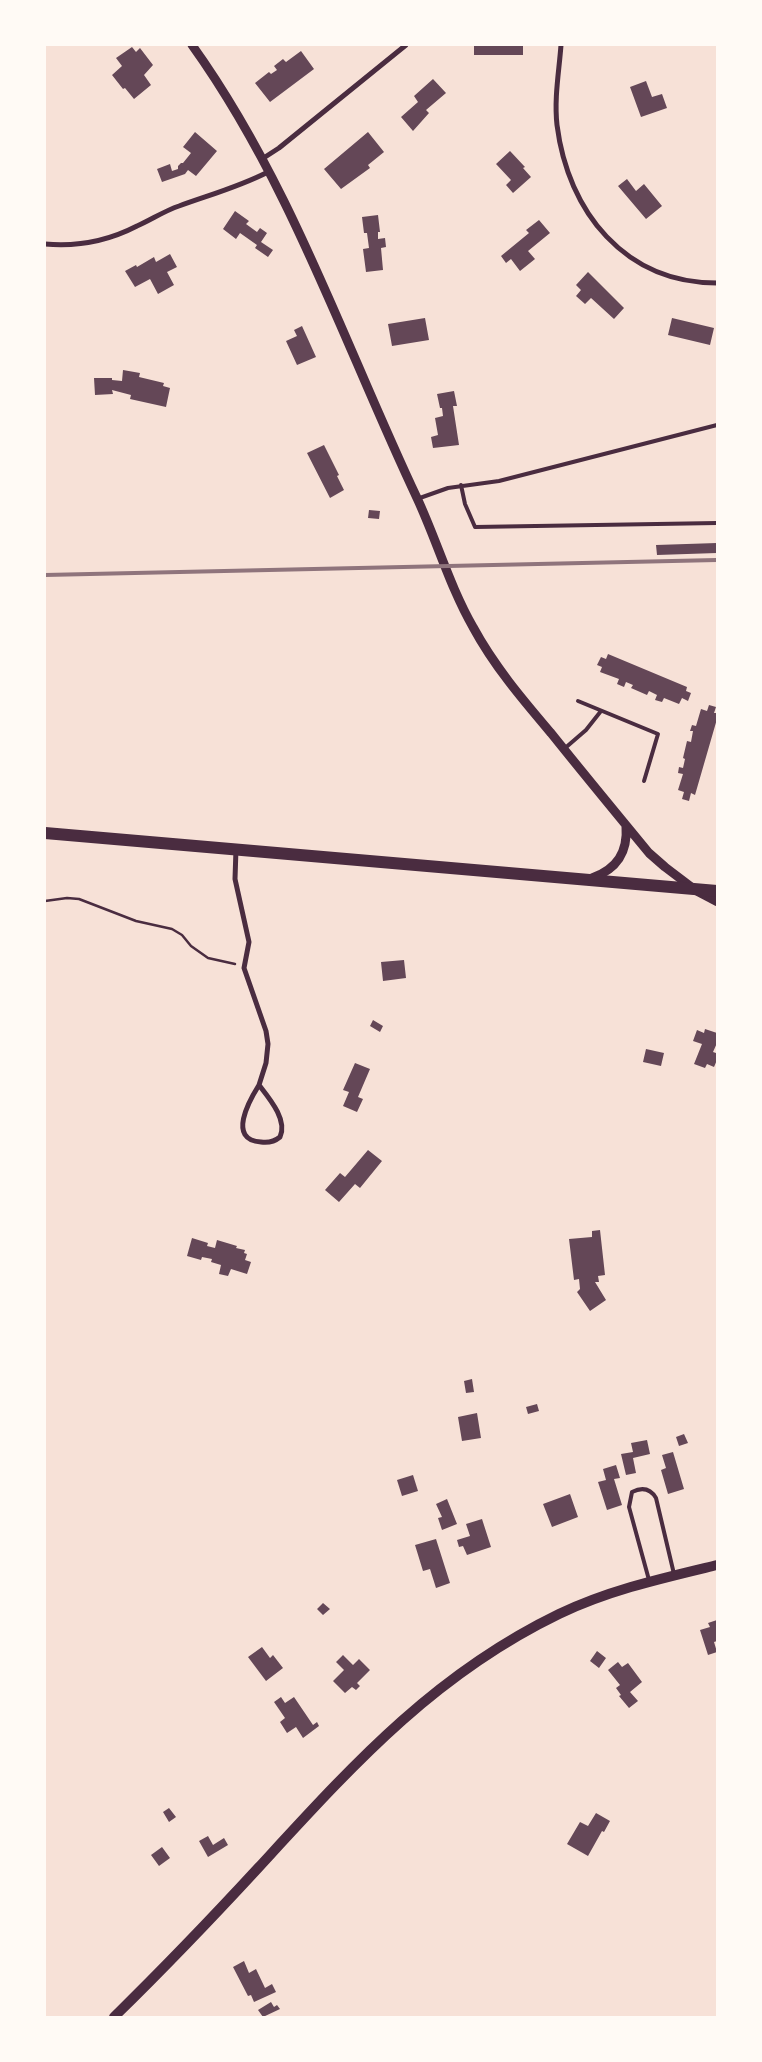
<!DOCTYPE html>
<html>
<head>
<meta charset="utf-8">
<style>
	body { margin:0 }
	#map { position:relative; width:762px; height:2062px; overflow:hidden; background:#f7e1d7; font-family:Manrope,sans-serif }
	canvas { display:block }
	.frame { position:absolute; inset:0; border:46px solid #fffaf5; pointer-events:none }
</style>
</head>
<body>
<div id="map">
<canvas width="762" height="2062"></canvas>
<div class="frame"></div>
</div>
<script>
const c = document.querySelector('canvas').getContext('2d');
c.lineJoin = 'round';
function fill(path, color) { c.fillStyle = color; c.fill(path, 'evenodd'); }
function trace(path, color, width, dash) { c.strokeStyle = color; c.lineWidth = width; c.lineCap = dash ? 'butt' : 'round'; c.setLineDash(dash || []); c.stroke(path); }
fill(new Path2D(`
	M474 45H523V55H474Z
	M132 47 136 52 140 48 153 65 144 75 151 85 134 99 125 88 123 89 112 75 122 66 116 58Z
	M301 51 314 69 270 102 255 83 269 72 271 74 277 70 274 66 283 59 286 62Z
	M433 79 446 93 426 110 429 113 413 131 401 117 418 102 414 96Z
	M646 81 652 97 662 94 667 108 641 117 630 87Z
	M195 132 217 151 196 176 188 170 185 174 162 182 157 169 170 164 172 171 178 169V166L181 163H183L191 153 183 147Z
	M368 132 384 152 368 165 370 168 341 189 324 169Z
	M510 151 525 167 523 168 531 177 513 193 506 185 511 180 496 164Z
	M627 179 636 191 644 184 662 206 646 219 618 186Z
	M235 211 249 221 246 224 257 232 260 228 267 233 261 242 273 250 268 257 255 248 257 245 240 233 236 239 223 229Z
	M378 215 380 232H378V239L385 238 386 247 381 248 383 270 366 272 363 249 369 248 367 233H364L362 217Z
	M539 220 550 233 528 251 535 259 520 271 511 259 506 263 501 256 529 233 526 230Z
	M170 254 177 267 167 272 174 285 158 294 150 279 135 287 125 271 136 265 137 267 154 257 156 262Z
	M588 272 624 308 614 319 591 298 585 304 576 296 581 290 576 285Z
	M425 318 429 340 392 346 388 324Z
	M672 318 714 328 710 345 668 335Z
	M302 326 316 357 297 365 286 341 297 336 294 330Z
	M123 370 140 373 139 377 164 383 163 386 170 388 166 407 130 399 131 395 112 390 113 394 95 395 94 378H112V380L122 381Z
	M454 391 457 406H453L459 445 433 448 431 437 438 435 435 418 443 416 442 408H440L437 394Z
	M324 445 339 475 337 476 344 490 330 498 307 453Z
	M369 510 380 511 379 519 368 518Z
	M717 543V553L657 555 656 545Z
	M608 654 687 687 686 691 691 693 688 701 682 698 679 704 664 698 662 702 655 700 657 695 649 691 647 695 631 688 633 685 626 682 624 687 617 684 619 679 600 672 602 667 597 665 601 657 606 659Z
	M709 705 716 707 714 713H717V719L695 795 691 793 689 801 682 799 684 792 678 790 683 774 678 773 679 767 683 768 685 759 683 758 687 741 691 742 693 731H690L692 725 696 726 701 709 707 711Z
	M404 960 406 978 383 981 381 962Z
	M373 1020 383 1026 380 1032 370 1026Z
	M705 1029 717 1033V1043L713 1052 716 1053 717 1060 714 1067 707 1064 705 1068 694 1064 702 1044 693 1041 697 1030 704 1033Z
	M646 1049 664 1053 661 1066 643 1062Z
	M355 1063 370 1069 358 1097 363 1099 357 1112 343 1106 349 1092 343 1090Z
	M368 1150 382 1161 360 1188 355 1184 339 1202 325 1190 340 1173 345 1177Z
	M600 1230 605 1275 598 1276 599 1282H595L606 1300 590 1311 577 1292 580 1289 579 1279 574 1280 569 1239 592 1237V1231Z
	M192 1238 208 1243 207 1246 215 1248 217 1240 237 1246 236 1248 245 1250 244 1253 247 1254 245 1260 251 1262 247 1274 231 1269 228 1276 219 1274 221 1265 211 1262 212 1259 202 1257 201 1260 187 1256Z
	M472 1379 474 1392 466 1393 464 1381Z
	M537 1404 539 1411 528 1414 526 1407Z
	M477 1413 481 1438 462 1441 458 1417Z
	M684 1434 688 1443 679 1446 676 1437Z
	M647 1440 650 1454 633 1458 636 1473 626 1475 621 1454 633 1452 631 1443Z
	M673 1452 684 1489 668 1494 661 1470 666 1468 662 1455Z
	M616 1465 620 1478 614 1479 622 1505 607 1510 598 1482 606 1480 603 1469Z
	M413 1475 418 1491 402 1496 397 1480Z
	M570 1494 578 1517 552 1527 543 1504Z
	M447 1499 457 1524 442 1530 438 1518 442 1517 436 1504Z
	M482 1519 491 1547 467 1555 463 1546 459 1547 457 1540 470 1536 466 1524Z
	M436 1539 450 1583 436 1588 430 1569 423 1571 415 1545Z
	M323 1603 330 1609 323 1615 317 1609Z
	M717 1620V1641L714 1642 717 1652 708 1655 700 1630 710 1627 708 1623Z
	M262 1647 270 1658 273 1655 283 1668 266 1681 248 1657Z
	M597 1651 606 1658 599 1668 590 1661Z
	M343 1655 353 1665 359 1659 370 1670 357 1683 360 1686 356 1690 352 1687 345 1693 333 1681 344 1670 336 1662Z
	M618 1662 622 1667 628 1663 642 1682 630 1692 638 1701 629 1708 619 1696 621 1695 616 1688 620 1685 608 1670Z
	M281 1697 285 1703 294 1697 313 1725 317 1722 319 1726 303 1738 296 1727 287 1733 280 1722 285 1718 274 1702Z
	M169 1808 176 1817 169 1822 163 1812Z
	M596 1813 610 1821 604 1832 602 1831 588 1856 567 1844 580 1822 588 1826Z
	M208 1836 213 1845 224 1838 228 1845 208 1857 199 1841Z
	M162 1847 170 1858 159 1866 151 1855Z
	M244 1961 249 1973 256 1969 265 1988 272 1984 276 1992 254 2002 251 1995 248 1996 233 1967Z
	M271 2002 274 2007 277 2005 280 2009 263 2017 258 2010Z`), '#644757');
trace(new Path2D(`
	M45 901 67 898 79 899 136 921 172 929 182 935 191 946 208 958 235 964`), '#4a2c40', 2.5);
trace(new Path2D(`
	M461 485 465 504 475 527 717 523
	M417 499 448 488 499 481 717 425
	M578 701 658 734 644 781
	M564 749 586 730 601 711
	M649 1580 629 1507 632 1492C642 1487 650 1488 656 1498L674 1574`), '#4a2c40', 4);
trace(new Path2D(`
	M561 45C559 72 554 98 557 125 568 212 625 283 717 283
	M262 159 279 148 406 45
	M45 244C78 247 108 241 137 226 151 220 164 211 179 206 209 195 239 187 268 172
	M236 849 235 879 249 942 244 968 266 1031 268 1044 266 1063 259 1085C269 1098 288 1120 280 1137 274 1142 268 1143 261 1142 227 1140 249 1101 259 1085`), '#4a2c40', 5);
trace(new Path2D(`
	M192 45C291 183 345 346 417 498 437 541 450 587 473 627 494 666 523 700 551 733 583 773 616 813 649 853L665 867 694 889
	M592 878C617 869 628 852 626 826`), '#4a2c40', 9);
trace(new Path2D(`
	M698 891 717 901
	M114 2017C164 1968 212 1918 259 1867 352 1766 433 1675 559 1614 609 1590 663 1578 717 1565`), '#4a2c40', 10);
trace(new Path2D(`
	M45 833 717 891`), '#4a2c40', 12);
trace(new Path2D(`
	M45 575 717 560`), '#8f747c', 4);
</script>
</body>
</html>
